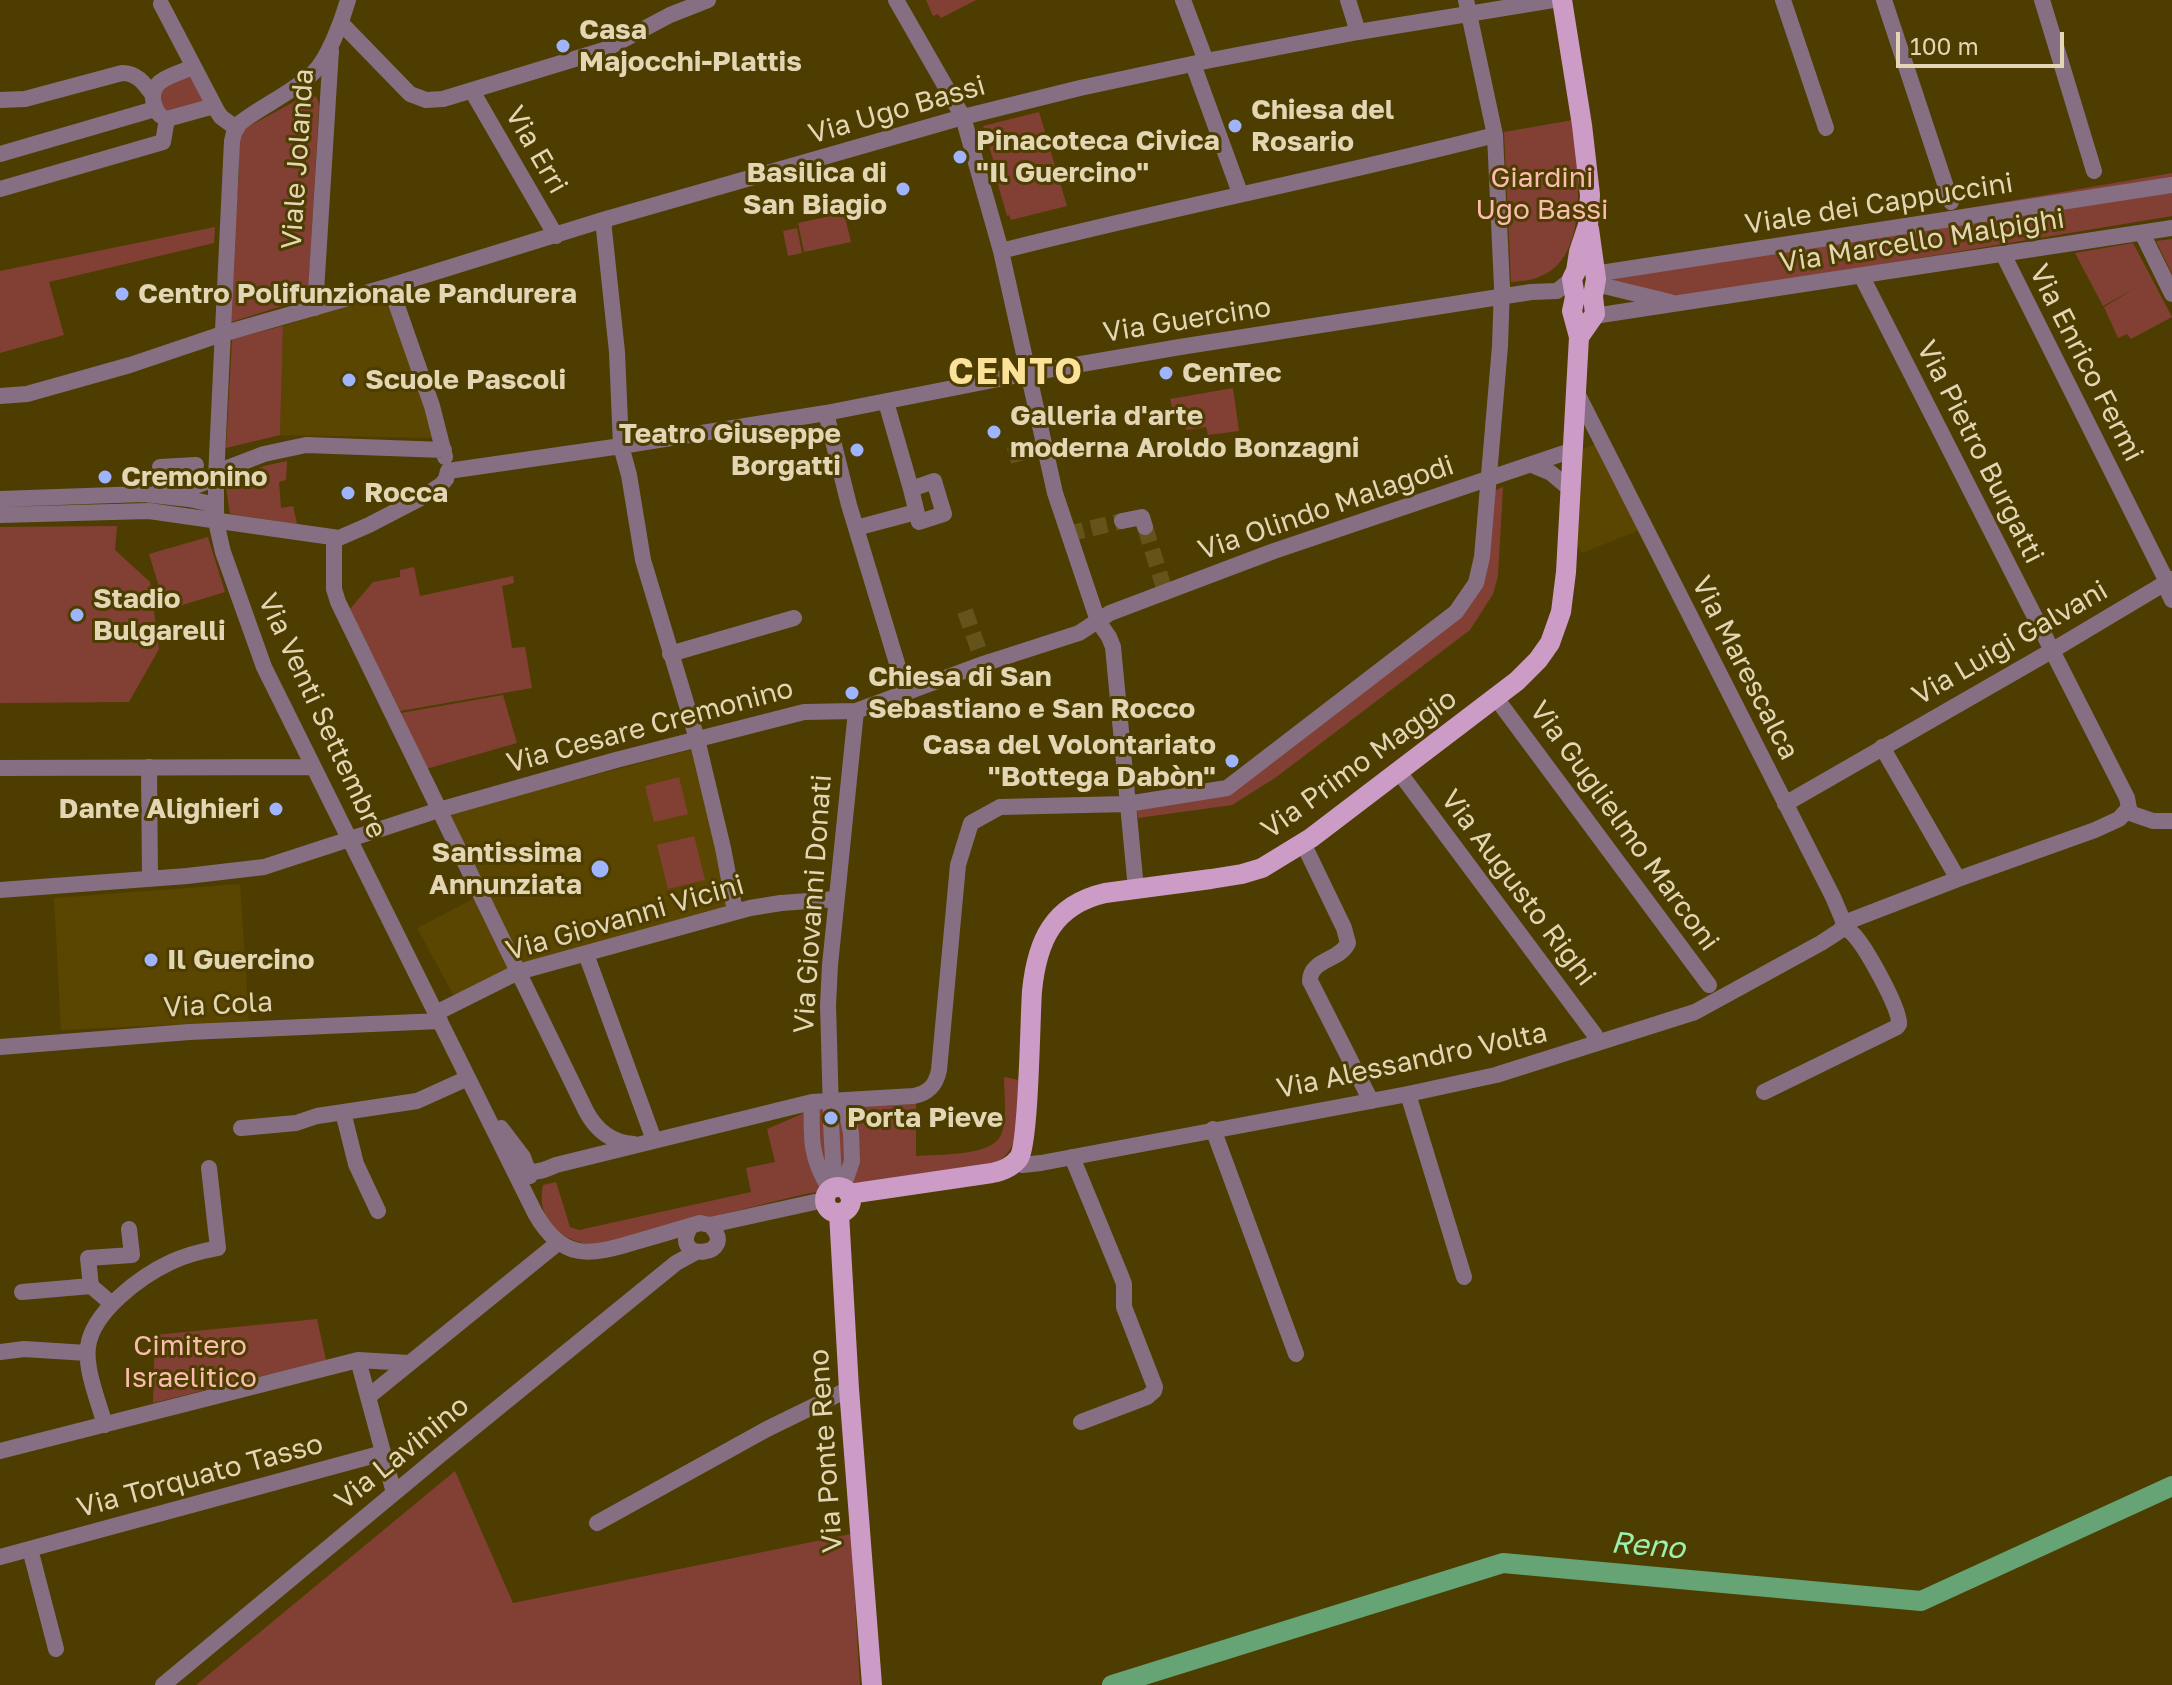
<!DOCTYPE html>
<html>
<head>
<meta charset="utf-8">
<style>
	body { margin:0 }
	#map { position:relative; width:2172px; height:1685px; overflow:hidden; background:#4e3d01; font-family:"Golos Text",sans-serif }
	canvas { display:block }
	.scale { position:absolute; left:1896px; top:32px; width:168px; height:36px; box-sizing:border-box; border:4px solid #e2d6b4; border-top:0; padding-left:10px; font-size:24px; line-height:28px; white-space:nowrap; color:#e2d6b4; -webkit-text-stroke:6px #4e3d01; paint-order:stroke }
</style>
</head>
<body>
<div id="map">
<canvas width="2172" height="1685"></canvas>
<div class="scale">100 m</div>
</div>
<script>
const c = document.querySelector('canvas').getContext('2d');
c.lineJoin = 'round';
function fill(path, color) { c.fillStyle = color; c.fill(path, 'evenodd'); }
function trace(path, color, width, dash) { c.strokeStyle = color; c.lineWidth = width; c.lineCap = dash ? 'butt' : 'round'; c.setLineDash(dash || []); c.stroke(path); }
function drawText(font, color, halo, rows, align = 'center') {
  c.font = font + ' "Golos Text",sans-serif'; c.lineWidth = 6; c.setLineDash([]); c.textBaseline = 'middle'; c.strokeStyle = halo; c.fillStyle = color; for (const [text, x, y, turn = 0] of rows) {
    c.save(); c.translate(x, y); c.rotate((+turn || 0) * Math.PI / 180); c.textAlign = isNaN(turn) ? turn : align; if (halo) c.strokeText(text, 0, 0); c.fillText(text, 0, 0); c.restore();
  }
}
fill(new Path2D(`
	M387 293 436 438 280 435 283 326Z
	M1599 442 1642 529 1582 553 1574 541 1581 450Z
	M694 749 733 908 455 998 417 928 487 892 451 815 546 788Z
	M240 884 249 1021 61 1030 54 898Z`), '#5a4600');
fill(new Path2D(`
	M926 0H976L941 18 938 14 933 16Z
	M192 72 209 105 172 115 160 108 162 84Z
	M310 93 317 98 319 105 308 298 231 322 233 249 239 173 237 133Z
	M1039 112 1067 206 1011 220 1009 215 1007 216 997 181 999 180 983 126Z
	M1573 120C1576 165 1594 260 1536 278 1528 281 1519 281 1511 282L1504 132Z
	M2172 173V216L1672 299 1609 282V265L1807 236Z
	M844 213 851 242 804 252 798 223Z
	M215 227 214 243 49 282 64 335 0 353V271Z
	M797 228 802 253 788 256 783 231Z
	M2172 239V274L2156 241Z
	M2133 243 2172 317 2131 339 2127 334 2118 338 2104 307 2137 287 2103 306 2075 253Z
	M283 326 280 435 226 448 232 339Z
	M1233 388 1239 431 1208 435 1206 427 1186 430 1182 407 1172 408 1170 399Z
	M287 461 286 480 279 482 281 508 293 506 297 524 230 514 225 481 264 466Z
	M1503 487 1498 576 1493 594 1470 630 1275 778 1232 805 1138 818 1136 806 1225 791 1461 617 1491 492Z
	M117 526 115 550 150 582 159 649 129 702 0 703V527Z
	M208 537 225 592 166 610 149 554Z
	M414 567 420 596 513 576 514 583 502 586 512 648 525 647 532 688 400 711 350 609 373 582 400 577V570Z
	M503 695 517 743 426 769 401 713Z
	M679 777 688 814 654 822 645 786Z
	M694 836 705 880 668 889 657 845Z
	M1004 1077 1019 1080C1018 1103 1022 1138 1005 1156 1002 1159 998 1161 995 1163L805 1194 596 1245C563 1243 535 1221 543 1185L556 1182 570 1227 579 1230 751 1192 746 1168 775 1162 767 1129 802 1114 803 1110 916 1104V1156C938 1154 991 1157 1001 1135 1008 1119 1004 1094 1004 1077Z
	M317 1319 326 1360 153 1403 155 1335Z
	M455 1471 513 1603 851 1534 860 1685H196Z`), '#824035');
trace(new Path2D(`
	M1112 1685 1503 1563 1921 1601 2172 1486`), '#66a375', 20);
trace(new Path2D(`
	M1009 456 1039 448
	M1145 527 1165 591
	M1068 534 1122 521
	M965 611 982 659`), '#64541c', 16, [16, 8]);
trace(new Path2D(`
	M348 0C342 21 328 59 313 73 292 93 263 105 240 123L234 133 232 141 216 478V522L223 552 264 667 535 1213C562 1261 589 1256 635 1242 657 1236 679 1229 700 1223L710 1225 824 1200
	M896 0 963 117 1001 251 1055 493 1098 621 1109 637 1113 647 1136 889
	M1183 0 1206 61
	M1348 0 1358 32
	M1783 0 1826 128
	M1884 0 1951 202
	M2042 0 2094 171
	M161 4 217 111 221 117 236 128
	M341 23 410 94 426 100 443 99 604 50 670 15 708 0
	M1193 64 1240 193
	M193 67C175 75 147 79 154 104 157 113 159 116 167 119L214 106
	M472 91 556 236
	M0 100 25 99 122 73C137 73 144 83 152 94
	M0 154 155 109
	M0 189 163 142 167 119
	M603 220 617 352 621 446 629 475 643 560 697 739 723 848 735 911
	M2142 233 2172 294
	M1001 251C1165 209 1331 177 1495 135
	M2003 254 2167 582
	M1594 274 2172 185
	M1596 284 1670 302
	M390 286 432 406 445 457
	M315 308 331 50
	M1594 316 2172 228
	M1577 393 1833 897 1844 923
	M0 396 27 394 130 365 222 334 390 286 603 220 963 117 1080 88 1206 61 1358 32 1553 0
	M886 402 911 489
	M826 413 849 505 906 693
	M1532 465 1551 473 1571 490
	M448 471 621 446 826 413 1029 373 1180 347 1531 292 1557 291 1572 279
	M217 472 264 454 306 445 444 450
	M934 481 944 514 919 522 911 489Z
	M167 490 198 485 216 478
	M160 491V467L196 465
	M0 499 144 494 189 499 216 505
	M0 515 149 511 339 538 369 525 423 497 441 485 446 479 448 471
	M1122 521 1142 517 1145 527
	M856 528 916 512
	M334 538V589L338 602 586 1111C596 1130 612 1143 634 1144
	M2164 583 2172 600
	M670 654 794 618
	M1496 698 1709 985
	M1882 747 1958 879
	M149 767 150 879
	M0 768 313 767
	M1399 772 1595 1035
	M1785 804 2053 650 2172 579
	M2127 812 2153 821H2172
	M1303 843 1344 928 1348 943C1340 961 1310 959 1310 981L1371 1101
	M0 890 187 876 264 867 439 810 616 760 804 712 856 711 983 664 1079 633 1110 613 1274 551 1573 450
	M1844 923 1958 879 2095 830 2119 819 2129 808 2127 798 2123 790 1862 277
	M586 954 654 1140
	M436 1013 518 972 750 908 781 903 836 899
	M0 1047 189 1032 440 1021
	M1764 1092 1897 1027 1899 1024C1900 1008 1865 946 1853 934 1851 932 1845 928 1842 927
	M1408 1094 1464 1277
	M812 1102C811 1137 810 1159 830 1189
	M343 1112 356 1164 378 1211
	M831 1112 828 1005 830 965 856 711
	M831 1123 834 1178
	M241 1128 296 1123 317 1116 417 1101 468 1078
	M501 1128 523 1157 530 1176
	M1213 1129 1296 1354
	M502 1146C519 1171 526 1179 556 1165L812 1102 914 1096C929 1093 936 1085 939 1070L958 865 971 823 1000 807 1127 804 1227 788 1456 612 1476 583 1482 557 1500 346 1502 287 1495 135 1466 0
	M1072 1157 1121 1276 1124 1284V1307L1155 1387 1154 1391 1147 1397 1081 1422
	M1015 1162 1022 1165 1041 1163 1408 1094 1496 1075 1695 1012 1821 943 1841 930 1844 923
	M843 1188 852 1161 851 1133 844 1101
	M691 1226C667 1264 741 1257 710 1225
	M22 1292 91 1286
	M112 1304 91 1286 88 1258 132 1255 129 1229
	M0 1352 24 1349 87 1353
	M358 1360 394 1493
	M368 1397 559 1242
	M105 1425C99 1403 85 1370 88 1347 92 1312 141 1276 171 1262 186 1255 202 1251 218 1248L209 1168
	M0 1451 358 1360 409 1363
	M597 1523 767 1429 849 1389
	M30 1549 56 1649
	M0 1557 383 1453
	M163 1685 440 1455 676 1263 696 1252`), '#876f83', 16);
trace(new Path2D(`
	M1579 337 1595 314 1593 296 1596 279 1589 229
	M825 1200a13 13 0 1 1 26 0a13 13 0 1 1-26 0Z
	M849 1194 992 1173C1003 1171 1012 1167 1019 1158 1029 1142 1030 1018 1032 991 1037 941 1053 905 1105 893L1211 879 1242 874 1262 868 1311 838 1517 681 1538 660 1550 643 1561 612 1566 572 1579 337 1572 311 1575 297 1572 279 1576 271 1579 252 1588 225 1590 195 1582 125 1562 0
	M839 1213 849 1389 872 1685`), '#cc9cc6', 20);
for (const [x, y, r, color] of [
	[563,46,8,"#9eb4fd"],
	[1235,126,8,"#9eb4fd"],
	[960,157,8,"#9eb4fd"],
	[903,189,8,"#9eb4fd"],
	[122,294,8,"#9eb4fd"],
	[1166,373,8,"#9eb4fd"],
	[349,380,8,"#9eb4fd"],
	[994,432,8,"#9eb4fd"],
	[857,450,8,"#9eb4fd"],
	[105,477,8,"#9eb4fd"],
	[348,493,8,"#9eb4fd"],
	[77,615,8,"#9eb4fd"],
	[852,693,8,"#9eb4fd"],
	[1232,761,8,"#9eb4fd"],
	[276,809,8,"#9eb4fd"],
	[600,869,10,"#9eb4fd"],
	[151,960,8,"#9eb4fd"],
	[831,1118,8,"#9eb4fd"]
]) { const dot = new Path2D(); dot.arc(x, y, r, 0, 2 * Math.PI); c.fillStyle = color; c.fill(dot); trace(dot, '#4e3d01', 3); }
drawText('bold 28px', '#e2d6b4', '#4e3d01', [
	["Casa",579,30],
	["Majocchi-Plattis",579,62],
	["Chiesa del",1251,110],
	["Rosario",1251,142],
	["Pinacoteca Civica",976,141],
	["\"Il Guercino\"",976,173],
	["Basilica di",887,173,"right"],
	["San Biagio",887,205,"right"],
	["Centro Polifunzionale Pandurera",138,294],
	["CenTec",1182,373],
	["Scuole Pascoli",365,380],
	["Galleria d'arte",1010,416],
	["moderna Aroldo Bonzagni",1010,448],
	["Teatro Giuseppe",841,434,"right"],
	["Borgatti",841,466,"right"],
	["Cremonino",121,477],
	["Rocca",364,493],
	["Stadio",93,599],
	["Bulgarelli",93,631],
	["Chiesa di San",868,677],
	["Sebastiano e San Rocco",868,709],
	["Casa del Volontariato",1216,745,"right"],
	["\"Bottega Dabòn\"",1216,777,"right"],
	["Dante Alighieri",260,809,"right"],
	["Santissima",582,853,"right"],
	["Annunziata",582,885,"right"],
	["Il Guercino",167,960],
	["Porta Pieve",847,1118]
], 'left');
drawText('28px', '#e2d6b4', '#4e3d01', [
	["Via Ugo Bassi",897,110,-16],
	["Via Erri",536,150,60],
	["Viale Jolanda",298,159,-86],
	["Viale dei Cappuccini",1879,204,-9],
	["Via Marcello Malpighi",1922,241,-9],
	["Via Guercino",1187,320,-9],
	["Via Enrico Fermi",2086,363,63],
	["Via Pietro Burgatti",1980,452,63],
	["Via Olindo Malagodi",1326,508,-19],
	["Via Luigi Galvani",2010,643,-30],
	["Via Marescalca",1745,668,63],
	["Via Venti Settembre",322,716,65],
	["Via Cesare Cremonino",650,726,-15],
	["Via Primo Maggio",1359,764,-36],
	["Via Guglielmo Marconi",1624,826,54],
	["Via Augusto Righi",1518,888,53],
	["Via Giovanni Donati",813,904,-86],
	["Via Giovanni Vicini",625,918,-16],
	["Via Cola",218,1005,-3],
	["Via Alessandro Volta",1412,1061,-12],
	["Via Ponte Reno",826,1451,-94],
	["Via Lavinino",402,1453,-39],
	["Via Torquato Tasso",200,1476,-15]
]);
drawText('28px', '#fbbcb0', '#4e3d01', [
	["Giardini",1542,178],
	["Ugo Bassi",1542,210],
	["Cimitero",190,1346],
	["Israelitico",190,1378]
]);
drawText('italic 30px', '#9bf2b0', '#4e3d01', [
	["Reno",1648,1546,5]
]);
c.letterSpacing = '2px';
drawText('bold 36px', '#fbe29b', '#4e3d01', [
	["CENTO",1016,373]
]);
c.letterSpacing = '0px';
</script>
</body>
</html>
